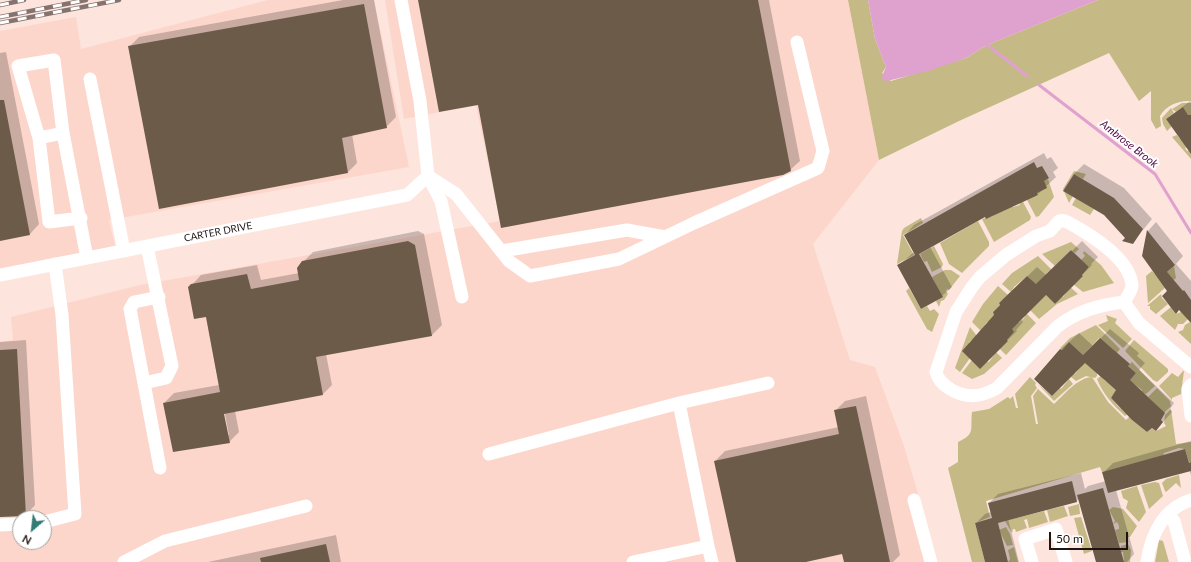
<!DOCTYPE html>
<html>
<head>
<meta charset="utf-8">
<style>
	body { margin:0 }
	#map { position:relative; width:1191px; height:562px; overflow:hidden; background:#fde4dd; font-family:Lato,sans-serif }
	canvas { display:block }
	.north { position:absolute; left:12px; top:510px; width:40px; height:40px; box-sizing:border-box; background:#fff; border:1px solid #a5a1a0; border-radius:50%; rotate:208deg; font-size:11px; font-weight:700; line-height:16px; text-align:center; color:#1f1411 }
	.north::after { content:''; display:block; margin:auto; width:14px; height:18px; background:#347b75; clip-path:polygon(50% 0,100% 100%,50% 72%,0 100%) }
	.scale { position:absolute; left:1049px; top:532px; width:79px; height:18px; box-sizing:border-box; border:2px solid #1f1411; border-top:0; padding-left:5px; font-size:12px; line-height:14px; white-space:nowrap; color:#1f1411; -webkit-text-stroke:3px #fff; paint-order:stroke }
</style>
</head>
<body>
<div id="map">
<canvas width="1191" height="562"></canvas>
<div class="north">N</div>
<div class="scale">50 m</div>
</div>
<script>
const c = document.querySelector('canvas').getContext('2d');
c.lineJoin = 'round';
function fill(path, color) { c.fillStyle = color; c.fill(path, 'evenodd'); }
function trace(path, color, width, dash) { c.strokeStyle = color; c.lineWidth = width; c.lineCap = dash ? 'butt' : 'round'; c.setLineDash(dash || []); c.stroke(path); }
function drawText(font, color, halo, rows, align = 'center') {
  c.font = font + ' Lato,sans-serif'; c.lineWidth = 4; c.setLineDash([]); c.textBaseline = 'middle'; c.strokeStyle = halo; c.fillStyle = color; for (const [text, x, y, turn = 0] of rows) {
    c.save(); c.translate(x, y); c.rotate((+turn || 0) * Math.PI / 180); c.textAlign = isNaN(turn) ? turn : align; if (halo) c.strokeText(text, 0, 0); c.fillText(text, 0, 0); c.restore();
  }
}
fill(new Path2D(`
	M268 0H374L409 167 109 220 116 251 0 274V31L76 17 81 49Z
	M385 0H848L879 160 813 244 850 360 875 367 904 446 938 562H0V342L13 340 11 317 140 285 500 221 476 105 404 119ZM20 518H44V542H20Z`), '#fdd6cb');
fill(new Path2D(`
	M848 0H868L875 39 886 67 882 73 891 81 966 58 987 45 1098 0H1191V101C1179 100 1166 105 1160 116L1161 126 1156 129 1151 120V91L1139 101 1109 53 959 121 879 160Z
	M1182 103H1191V115H1188L1183 107 1176 112 1172 109Z
	M1171 108 1174 113 1166 119 1172 126 1167 131 1163 124 1162 118Z
	M1177 135 1180 139 1183 138 1188 146 1185 148 1187 151 1191 150V159L1172 137Z
	M1074 171 1086 174 1083 179 1074 174 1063 191 1073 196 1069 203 1063 189Z
	M1048 179 1054 197 1039 216 1036 217 1026 198 1038 195 1037 193 1044 181Z
	M1076 198 1094 209 1090 215 1072 205Z
	M1022 200 1031 217 1030 220 994 242 982 219 993 216 1001 209 1003 211 1012 206 1013 207 1020 205 1019 202Z
	M921 218 923 223 903 235 914 255 897 264 902 231 904 228Z
	M978 221 989 242V246L962 273 949 264 940 243Z
	M1071 242 1079 249 1075 253 1071 250 1055 266 1042 254Z
	M934 246 943 264 942 267 932 272 927 261 924 262 920 254Z
	M1084 251 1101 265 1114 283 1083 292 1073 284 1083 276 1082 275 1089 267 1081 260 1085 256 1083 253Z
	M1038 256 1052 270 1048 272 1038 286 1027 276 1014 287 1011 292 1002 284 1012 273Z
	M1174 266 1176 278 1148 303 1146 276 1152 271 1160 279Z
	M945 270H951L960 276 949 290 947 289 946 291 948 294 944 300 941 301 939 307 936 301 942 297 932 277Z
	M998 286 1008 295 999 303 1000 305 993 312 995 317 989 322H987L981 331 972 322 983 304Z
	M1070 287 1078 294 1057 304 1039 319 1029 309 1041 290 1055 304 1062 296 1063 297Z
	M909 288 921 309 927 306 930 311 934 309 939 314 932 332 927 329 906 291Z
	M1161 294 1162 298 1168 304 1156 314 1150 309V306H1147Z
	M1171 307 1176 314 1181 312 1188 319 1183 324H1178L1175 330 1160 316Z
	M1026 313 1036 323 1006 355 999 348 1008 341 1007 340 1014 332 1011 329 1018 321 1019 323 1025 317 1023 315Z
	M1106 315 1117 319 1115 323 1132 339 1123 348 1098 325 1108 321Z
	M1190 322 1191 323V344L1178 332 1183 330 1185 325Z
	M1096 325 1120 349 1116 354 1113 351 1114 350 1099 338 1083 355 1069 342 1062 350 1060 348 1070 338Z
	M970 327 977 336 969 342 970 358 960 372 955 368Z
	M1134 340 1168 369V372L1157 382 1153 380 1125 351Z
	M996 352 1002 358 984 374 972 379 962 373 972 360 989 362Z
	M1086 360 1097 370V376L1095 378 1086 376 1076 381 1071 377 1074 373 1075 374Z
	M1132 362 1155 386 1146 394 1141 392 1142 390 1129 380 1136 373 1128 366Z
	M1183 371H1184L1181 394 1172 398V400L1159 386 1172 373 1178 377Z
	M1102 375 1104 380 1118 390 1111 398 1118 406 1128 414 1125 416C1113 405 1103 394 1097 379Z
	M1030 377 1036 383 1035 385 1037 388 1031 396 1036 424H1038L1033 396 1038 389 1054 404C1064 395 1077 378 1092 377L1108 402 1126 420 1130 416 1132 420 1147 432 1152 428 1156 431 1166 426 1164 423 1165 415 1171 409 1176 444 1191 442V462H1189L1185 449 1179 448 1164 453 1163 456 1102 472 1100 467 986 501 990 517 975 523 985 562H972L948 468 958 462V442C976 434 970 429 972 412L989 409 1008 397 1010 399 1013 396 1016 408H1018L1015 394Z
	M1069 379 1073 384 1054 401 1038 384 1052 396 1060 388 1061 389Z
	M1157 388 1170 401 1171 406 1164 413 1148 397Z
	M1179 475 1181 488 1176 483 1166 492 1165 491 1162 483 1166 479Z
	M1155 482 1159 483 1163 496 1149 509 1141 485Z
	M1137 486 1146 512 1139 522 1126 508 1128 501 1123 498 1121 491Z
	M1079 504 1080 514 1070 516 1068 507Z
	M1064 506 1068 516 1050 522 1047 510Z
	M1113 507 1123 509 1137 526 1130 537 1126 538 1129 542 1119 543 1115 530 1119 529V526L1117 522 1113 524 1115 521 1109 510Z
	M1044 511 1048 522 1029 528 1027 519 1024 520 1027 528 1016 532 1015 529H1013L1012 533 1005 521Z
	M1081 517 1092 551 1084 554 1074 518Z
	M1006 527 1010 534 1013 545 1007 546 999 530Z
	M1159 540 1163 541 1169 562H1155Z
	M1128 544 1131 550 1130 562H1123L1124 560 1123 552H1120L1121 546Z
	M1014 547 1018 562H1008L1010 559 1008 550Z`), '#c5b985');
fill(new Path2D(`
	M868 0H1098L987 45 966 58 928 71 887 81 883 80 882 76 886 67 875 39Z`), '#dfa2cf');
fill(new Path2D(`
	M343 0H374L396 117 386 127 352 134 357 163 347 173 129 47 139 37Z
	M419 0H769L800 161 790 170 478 104Z
	M6 52 39 224 30 234 0 240V53Z
	M1190 101 1191 103V151L1167 119Z
	M1044 153 1047 159 1051 157 1058 168 1053 172 1056 177 1038 194 985 216 930 247 952 287 942 296 898 266 914 252 905 235 914 225Z
	M1084 164 1124 188 1152 219 1133 242 1126 238 1105 214 1065 191 1074 174Z
	M1156 222 1183 256 1176 264 1191 281V321L1143 256 1148 231Z
	M418 231 424 234 442 325 432 335 326 354 332 385 323 394 235 411 239 432 229 442 164 403 174 393 219 385 206 316 189 288 201 275 257 265 261 280 299 273 303 262 313 252ZM224 409 229 435H227L222 410Z
	M1082 241 1098 257 1091 264 1092 265 1055 302 1046 294 1021 319 1023 322 1016 330 1017 331 980 367 995 315 1010 293 1037 267 1047 276Z
	M1110 329 1139 353 1137 356 1145 363 1139 370 1174 403 1170 409 1172 412 1156 430 1118 390 1085 361 1035 379 1061 349 1079 333 1093 346Z
	M26 340 35 505 26 515 0 517V342Z
	M866 396 900 555 893 562H845L843 553 801 562H737L715 461 725 451 839 427 835 411 845 401Z
	M1191 441V475L1189 470 1116 490 1134 554 1127 562H1097L1079 498 1077 501 1008 519 1019 562H986L976 523 985 514 991 512 989 503 998 494 1081 473 1085 489 1088 486 1106 481 1103 473 1113 463Z
	M336 535 341 562H208Z`), '#0003');
trace(new Path2D(`
	M985 43 1027 76
	M1039 85 1155 174 1191 233`), '#dfa2cf', 3);
fill(new Path2D(`
	M418 0H758L791 171 783 175 501 228 478 105 439 112Z
	M364 4 387 128 342 138 348 173 159 209 128 46Z
	M0 100H4L30 235 0 241Z
	M1183 107 1188 115H1191V154L1166 119Z
	M1034 162 1037 168 1042 166 1049 178 1044 181 1047 188 1037 193 1038 195 986 219 985 217 919 254 943 297 921 309 897 265 915 255 904 235Z
	M1074 174 1114 198 1143 229 1133 244 1122 241 1125 238 1104 215 1063 191Z
	M1147 230 1175 265 1167 272 1183 291 1184 290 1191 300V323L1179 310 1176 314 1162 296 1167 291 1142 256Z
	M408 241 415 245 432 336 316 357 323 395 224 414 230 443 173 452 163 403 220 392 206 317 194 319 188 287 191 284 247 274 251 289 299 280 297 268 302 261Z
	M1071 250 1089 267 1082 275 1083 276 1055 304 1046 295 1012 329 1014 332 1007 340 1008 341 980 369 962 351 994 315 993 312 1000 305 999 303 1027 276 1036 284Z
	M1100 338 1130 364 1128 366 1136 373 1130 380 1165 413 1161 420 1163 422 1156 431 1152 428 1147 432 1132 420 1111 398 1116 390 1085 363 1052 396 1034 379 1060 349 1062 350 1069 342 1083 355Z
	M17 349 26 516 0 517V350Z
	M856 406 890 562H844L842 554 806 562H736L714 461 839 434 834 410Z
	M1185 449 1189 463 1191 462V471L1108 493 1102 472Z
	M1072 481 1077 502 998 523 1008 562H985L975 523 992 518 988 503Z
	M1103 488 1108 506 1124 562H1096L1077 495Z
	M326 544 330 562H261L260 558Z`), '#6d5b49');
trace(new Path2D(`
	M401 0 420 101 428 176 441 201 462 297
	M90 79 124 251
	M63 133 39 138 18 66 54 60 63 133 87 258
	M39 138 49 222 81 218
	M428 176 456 194 509 261 530 276 619 259 694 223 818 168 823 151 797 42
	M1059 221C1066 219 1072 225 1078 228 1097 239 1130 261 1132 285 1132 291 1127 297 1124 302 1099 305 1078 311 1058 326L997 388C980 398 964 399 947 387 941 382 938 379 936 372L956 312 972 287 980 277 1006 255 1036 236 1050 231Z
	M502 251 627 230 665 237
	M0 275 407 195 428 176
	M159 297 134 302 130 309 160 468
	M1124 302 1139 323 1191 367
	M144 383 166 378 172 366 147 246
	M1191 385 1188 389 1191 416
	M489 454 679 403
	M914 500 931 562
	M1168 514 1174 521 1185 562
	M44 522 75 514 62 315 55 264
	M0 525 20 524
	M708 546 679 403 768 383
	M124 562 165 541 306 506
	M633 562 708 546 712 562
	M1032 562 1025 539 1056 529 1066 562
	M1147 562C1151 535 1163 509 1191 500`), '#fff', 13);
const rail = new Path2D(`
	M0 5 24 0
	M0 17 86 0
	M0 23 119 0`);
trace(rail, '#84736e', 4.5);
trace(rail, '#fff', 3, [9]);
drawText('10px', '#1f1411', '#fff', [
	["CARTER DRIVE",218,232,-11]
]);
drawText('italic 11px', '#500644', '#fff', [
	["Ambrose Brook",1129,144,38]
]);
</script>
</body>
</html>
